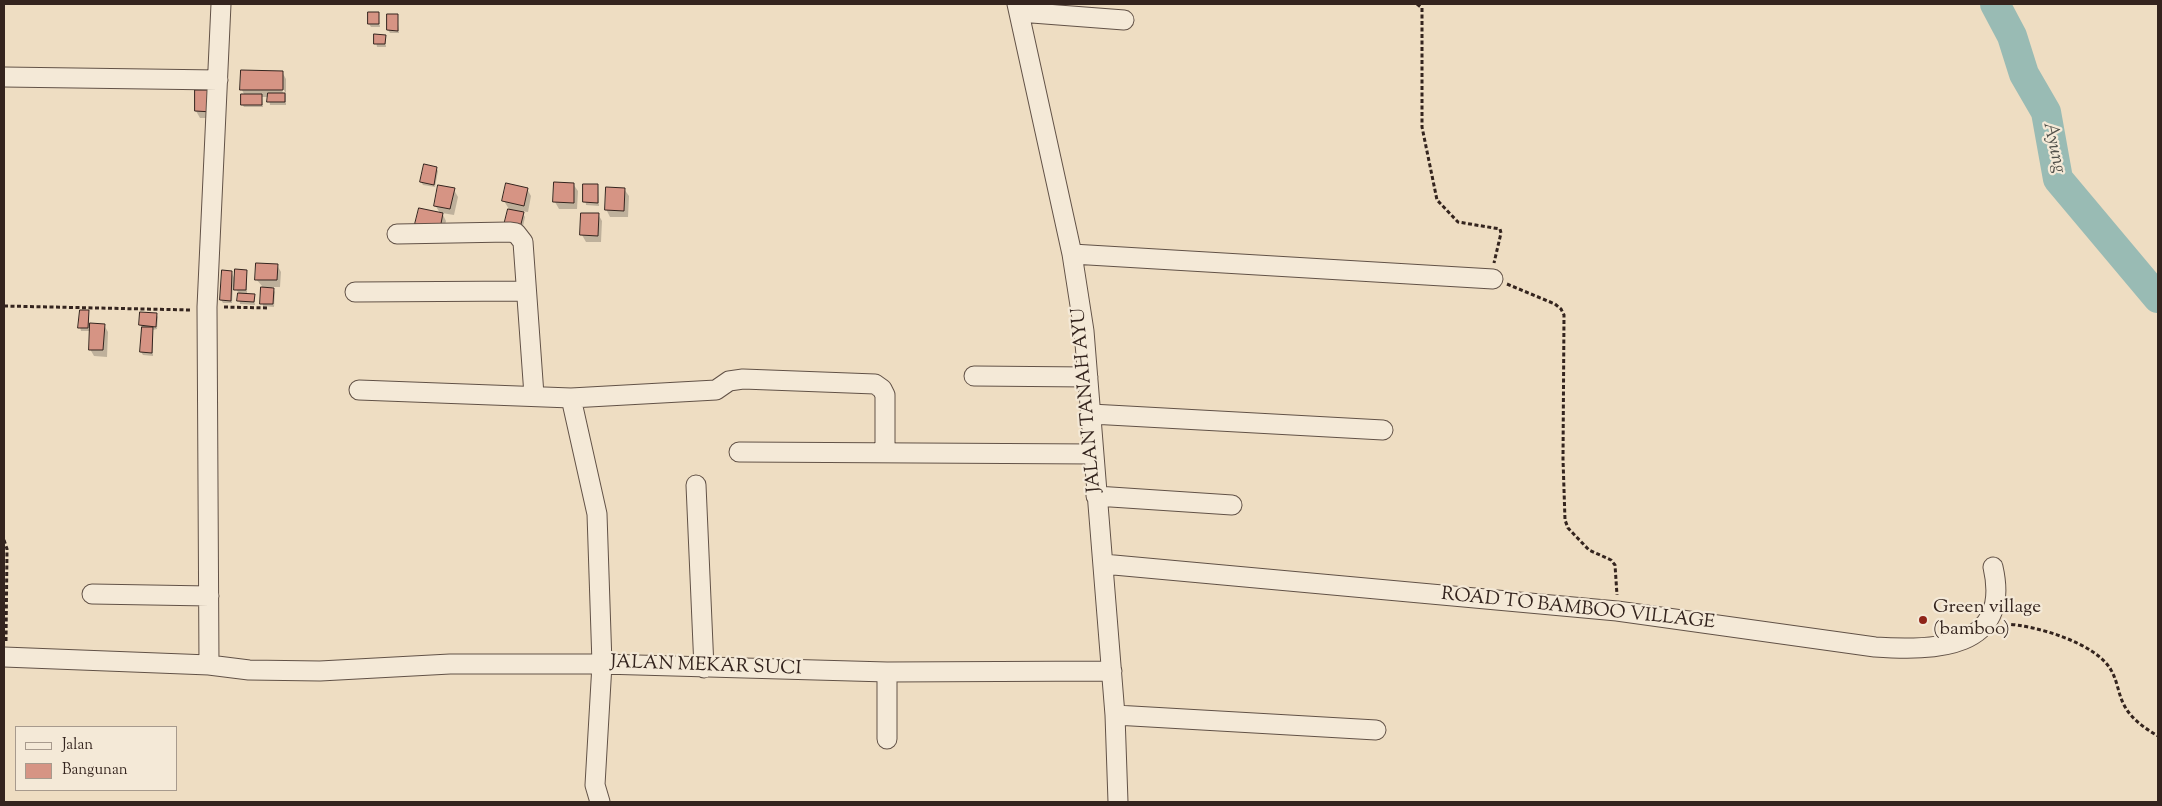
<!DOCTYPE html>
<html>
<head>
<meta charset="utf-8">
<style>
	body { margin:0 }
	#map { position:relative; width:2162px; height:806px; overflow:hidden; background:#eeddc2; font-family:"Sorts Mill Goudy",serif }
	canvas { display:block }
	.frame { position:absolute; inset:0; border:5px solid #34241e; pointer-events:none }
	.legend { position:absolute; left:15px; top:726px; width:162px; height:65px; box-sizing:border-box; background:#f4e9d7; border:1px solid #a79a8d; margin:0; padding:6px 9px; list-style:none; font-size:15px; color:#34241e }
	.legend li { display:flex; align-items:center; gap:10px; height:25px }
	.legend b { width:25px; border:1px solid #a79a8d }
</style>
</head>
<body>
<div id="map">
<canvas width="2162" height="806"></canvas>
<div class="frame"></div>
<ul class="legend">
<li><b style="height:6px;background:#f4e9d7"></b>Jalan</li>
<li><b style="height:14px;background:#d69484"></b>Bangunan</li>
</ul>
</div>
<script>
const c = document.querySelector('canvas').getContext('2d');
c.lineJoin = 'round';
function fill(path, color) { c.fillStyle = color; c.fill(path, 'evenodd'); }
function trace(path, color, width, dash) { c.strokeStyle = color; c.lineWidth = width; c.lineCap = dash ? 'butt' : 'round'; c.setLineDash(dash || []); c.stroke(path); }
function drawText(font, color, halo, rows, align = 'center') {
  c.font = font + ' "Sorts Mill Goudy",serif'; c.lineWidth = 4.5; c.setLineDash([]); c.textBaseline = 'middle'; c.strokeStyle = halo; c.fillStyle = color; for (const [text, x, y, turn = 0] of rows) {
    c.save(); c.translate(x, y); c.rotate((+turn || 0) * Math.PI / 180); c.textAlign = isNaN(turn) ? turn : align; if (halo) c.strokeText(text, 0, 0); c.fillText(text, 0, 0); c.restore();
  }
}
fill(new Path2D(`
	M378 14 380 27H371L369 24Z
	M397 15 399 33H390L388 30Z
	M375 36H385L386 47H377Z
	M282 72 286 79V94L281 84 279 86 284 94H286V105H270L269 97H262L263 107H244L242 104 245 96 242 90Z
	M196 91 216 118H200L196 111Z
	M436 168 438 171 435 187 423 185 421 182Z
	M573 184 578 191 577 209H559L555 202Z
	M584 185H598L599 206 586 205Z
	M527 189 531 196 528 212 521 211 525 217 522 231 506 225 509 209 504 201Z
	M624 189 629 196 628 217H610L606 209Z
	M454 190 458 197 454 215 442 213 446 221 443 235 421 231 440 213 435 205Z
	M598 214 602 221 601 242H586L582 235Z
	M277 265 281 272 280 287H272L275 292 274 307 263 306 262 286 256 279Z
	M247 271V295H254L255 305 240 304 239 293 233 286 232 303H223L221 300 231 272 235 279Z
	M88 312 89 324 104 325 108 332 107 357 94 356 90 349 91 331H81L80 327Z
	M141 313 156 314 158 317 157 329 153 330V356L143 355 141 352Z`), '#0003');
trace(new Path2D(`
	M1995 4 2012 36 2024 74 2046 112 2058 179 2158 298`), '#99bbb4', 30);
const building = new Path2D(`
	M368 12H379V24H368Z
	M387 14H398V31L387 30Z
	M374 34 386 35 385 44H374Z
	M241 70 283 71V90H240Z
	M195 90H213V112L195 111Z
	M268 93H285V102H267Z
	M241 94H262V105H241Z
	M424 164 437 167 434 185 420 182Z
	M554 182 574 183V203L553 202Z
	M506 183 528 188 524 206 502 201Z
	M583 184H598V203L583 202Z
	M438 185 455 188 450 209 434 206Z
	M606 187 625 188 624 211 605 210Z
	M419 208 443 213 440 229 415 224Z
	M508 209 524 212 520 228 504 225Z
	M581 213H599L598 236 580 235Z
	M256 263 278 264 277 280H255Z
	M235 269 247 270 246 290H234Z
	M222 270 232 271 231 301 220 300Z
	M261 287 274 288 273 304H260Z
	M238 293 255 294 254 302 237 301Z
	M80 310H89L88 328H78Z
	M140 312 157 313 156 327 139 325Z
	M90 323 105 324 103 350H89Z
	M142 327H153L152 353 140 352Z`);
fill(building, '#d69484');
trace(building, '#34241e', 1);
const minor = new Path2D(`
	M1017 4 1072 254 1084 331 1115 715 1118 802
	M1019 12 1124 20
	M4 77 218 80
	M397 234 509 232 516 233 523 242 534 395
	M1072 254 1493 279
	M355 292 526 291
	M974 376 1088 377
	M359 390 571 398 597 514 602 664 595 785 600 802
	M571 398 716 390 729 381 743 379 875 384 882 389 885 395V453
	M1091 414 1383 430
	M739 452 1094 454
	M696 485 704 668
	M1096 496 1232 505
	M1103 564 1617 611 1875 647C1934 651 2012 650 1993 567
	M92 594 209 596
	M4 657 209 665 249 670 320 671 450 664H602L887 672 1112 671
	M209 665 207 307 221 4
	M887 672V739
	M1115 715 1376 730`);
trace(minor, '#625247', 21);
trace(new Path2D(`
	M1417 4 1422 8V127L1437 200 1458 222 1500 229 1501 233 1494 263
	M1507 284 1555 304 1561 309 1564 315 1563 459 1565 520 1568 528 1589 550 1611 560 1615 565 1617 595
	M4 306 191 310
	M224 307 269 308
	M4 540 7 549 6 642
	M2005 624C2035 625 2096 643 2111 670 2117 680 2118 692 2123 703 2130 718 2144 728 2158 736`), '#34241e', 3, [4, 2.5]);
trace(minor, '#f4e9d7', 19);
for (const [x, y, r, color] of [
	[1923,620,5,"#8f2418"]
]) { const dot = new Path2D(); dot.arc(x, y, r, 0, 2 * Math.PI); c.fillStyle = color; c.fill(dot); trace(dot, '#f4e9d7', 2); }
drawText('19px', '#34241e', '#f4e9d7', [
	["JALAN TANAH AYU",1088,400,-95],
	["ROAD TO BAMBOO VILLAGE",1578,610,6],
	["JALAN MEKAR SUCI",706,667,2]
]);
drawText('19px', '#34241e', '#f4e9d7', [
	["Green village",1933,609],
	["(bamboo)",1933,631]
], 'left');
drawText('italic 20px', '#52514b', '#f4e9d7', [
	["Ayung",2053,148,78]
]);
</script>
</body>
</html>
